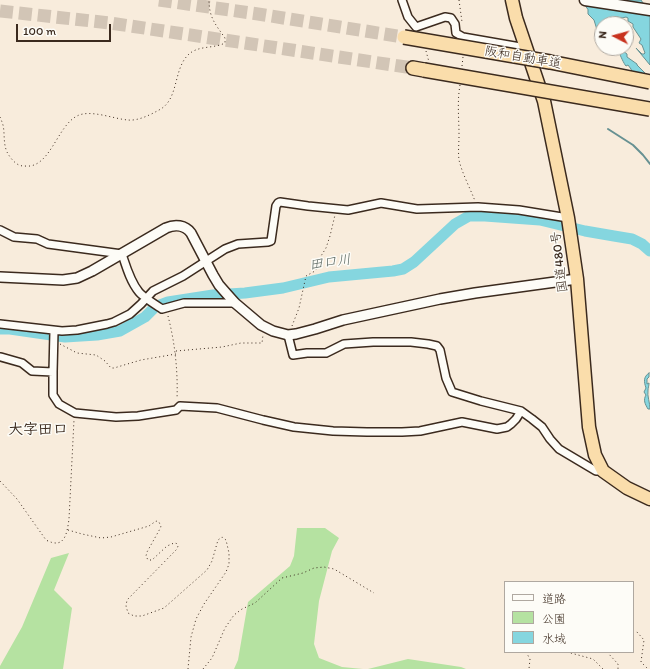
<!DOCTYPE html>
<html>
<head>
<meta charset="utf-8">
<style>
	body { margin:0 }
	#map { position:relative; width:650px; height:669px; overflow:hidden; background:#f8ecdc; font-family:Itim,"Klee One",sans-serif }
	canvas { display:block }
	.legend { position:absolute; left:504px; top:581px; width:130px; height:72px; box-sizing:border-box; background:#fdfcf7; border:1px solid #afa8a0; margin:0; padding:5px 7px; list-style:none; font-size:12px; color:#3b2a1e }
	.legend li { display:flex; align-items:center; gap:8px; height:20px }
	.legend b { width:20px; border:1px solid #afa8a0 }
	.north { position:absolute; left:594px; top:16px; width:40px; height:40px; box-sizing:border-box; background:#fdfcf7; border:1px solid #afa8a0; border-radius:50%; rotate:276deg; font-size:11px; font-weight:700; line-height:16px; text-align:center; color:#3b2a1e }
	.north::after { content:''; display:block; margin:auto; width:14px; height:18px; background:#c8321e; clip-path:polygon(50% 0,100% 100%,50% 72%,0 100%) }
	.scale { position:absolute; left:16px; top:24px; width:95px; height:18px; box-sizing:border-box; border:2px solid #3b2a1e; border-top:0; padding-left:5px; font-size:12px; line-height:14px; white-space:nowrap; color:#3b2a1e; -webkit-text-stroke:3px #fdfcf7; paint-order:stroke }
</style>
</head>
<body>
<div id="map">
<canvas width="650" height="669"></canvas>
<ul class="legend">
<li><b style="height:5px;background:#fdfcf7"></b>道路</li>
<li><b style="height:11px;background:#b5e2a1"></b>公園</li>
<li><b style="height:11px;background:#85d6df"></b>水域</li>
</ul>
<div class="north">N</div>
<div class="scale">100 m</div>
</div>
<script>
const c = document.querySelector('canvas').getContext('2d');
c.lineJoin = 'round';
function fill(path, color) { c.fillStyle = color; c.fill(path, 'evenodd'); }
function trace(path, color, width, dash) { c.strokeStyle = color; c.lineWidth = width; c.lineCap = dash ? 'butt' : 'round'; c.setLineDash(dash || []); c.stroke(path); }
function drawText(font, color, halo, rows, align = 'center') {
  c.font = font + ' Itim,"Klee One",sans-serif'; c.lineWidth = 3; c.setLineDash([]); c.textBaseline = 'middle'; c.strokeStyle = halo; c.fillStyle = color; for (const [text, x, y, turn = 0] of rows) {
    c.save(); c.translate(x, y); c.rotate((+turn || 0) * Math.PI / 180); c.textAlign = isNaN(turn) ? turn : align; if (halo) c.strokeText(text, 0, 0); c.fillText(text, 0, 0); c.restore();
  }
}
fill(new Path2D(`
	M297 528H325L339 538 332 551 319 601 314 644 319 658 342 667 363 669H234L238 660 248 602 290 566 294 556Z
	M69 553 54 590 72 608 63 669H0V666L22 627 51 558Z
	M408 659 461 667 466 669H368Z`), '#b5e2a1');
const water = new Path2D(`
	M582 0H641L645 6 650 9V65L636 48 642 54H644L645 53 642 45 639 43 641 39 633 27V24L628 21V18L626 17 622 18 617 17V19L619 22 616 23 614 19 610 18 613 24H602V41L598 37V33L594 20 588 14V10Z
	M616 48H623V51L627 54V57L637 64V65L646 74 650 76 634 77 631 69 628 65 626 66C624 64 620 55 619 52L616 51Z
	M649 373V377L647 379V384L649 383C649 386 648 388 648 390 647 396 650 403 650 409H648C645 404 643 400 646 395L644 392 646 388C644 382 643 377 649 373Z`);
fill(water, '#85d6df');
trace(water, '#679192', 1);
trace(new Path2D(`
	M608 129 633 145 643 155 650 164`), '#679192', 2);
trace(new Path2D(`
	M0 329H10L65 337 97 335 120 331 145 317 155 307 168 302 213 295 245 293 283 288 329 277 393 271 403 269 414 262 455 224 469 216H485L540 220 585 231 614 236 632 239 642 244 650 251`), '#85d6df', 11);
trace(new Path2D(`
	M159 0 258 14 397 36
	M0 11 110 23 413 68`), '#d2c5b6', 13, [13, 6]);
const minor = new Path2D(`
	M402 0 408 17 416 27 445 17 451 18 455 24 456 33 463 37 526 48
	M0 230 14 237 37 239 48 244 122 254C126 266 130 281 139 292 143 297 156 305 162 309L184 303H235
	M0 324 62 331 77 330 107 324 114 322 130 314 141 304 153 291 183 276 225 249 238 244 268 242 271 241 276 206 278 203 280 202 308 206 348 210 381 203 417 209 478 207 519 210 568 218
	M54 331 53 372V395L59 404 75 413 116 417 138 416 176 410 180 406 217 408 263 420 294 427 333 431 367 432H402L420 431 462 422 497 429 507 427 511 424 516 419 521 411
	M288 335 293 355 307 353H326L344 344 373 342H411L428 344 437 346 440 350 446 378 452 392 481 401 521 411 532 419 542 427 550 439 559 449 596 471H603
	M1 357 22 363 32 371 53 372`);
const tertiary = new Path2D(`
	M0 277 63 280 77 278 92 271 166 228C175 224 185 225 191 233L213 275 219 285 226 293 235 303 261 325 273 331 288 335 296 334 315 329 343 320 440 299 475 293 577 279`);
const secondary = new Path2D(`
	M585 0 650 10`);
const trunk = new Path2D(`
	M512 0 516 18 544 101 568 218 577 279 589 427 595 455 603 471 627 488 650 499`);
const motorway = new Path2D(`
	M413 68 424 70`);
trace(minor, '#3b2a1e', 10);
trace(tertiary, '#3b2a1e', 12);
trace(secondary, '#3b2a1e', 13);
trace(trunk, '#3b2a1e', 15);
trace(motorway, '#3b2a1e', 16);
trace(new Path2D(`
	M459 0 462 22
	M426 51 429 62
	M462 66 463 57
	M460 85C457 102 459 118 459 135 459 144 458 152 459 160 462 173 470 188 475 201
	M0 117C1 119 2 122 3 125 5 134 3 143 7 152 9 156 14 163 19 165 21 166 23 166 25 166 50 169 57 126 77 116 90 109 114 119 128 120 138 121 150 115 159 110 179 100 173 70 188 55 198 45 213 49 225 43V38C216 25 209 18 209 0
	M168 316C175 343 178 371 177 399
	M292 326 299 308 306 276 315 271 320 264 321 256 326 248 330 236 335 215
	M60 344 77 353 96 355 105 361 111 368H114L141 360 176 354
	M176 351 222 347 241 343H262L263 335
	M0 481 17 499 46 540C65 550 67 533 69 519L74 420
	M68 530 82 534 101 538 111 537 149 526 156 521 159 522 161 527 147 552 146 556 148 560H152L167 546 174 543H176L178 546 177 549 127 600 126 606 128 613 134 616H142L164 608 207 570 212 561 218 540 222 537 226 540 229 553V564L226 572 204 604 196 619 191 637 188 669
	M633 631 637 632 644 640 641 662 648 669
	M526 652 530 659 529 669
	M567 652 593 659 603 669
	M607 652 618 664V669
	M203 669 212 658 225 628 234 615 242 609 255 603 282 578 303 573 314 568 324 567 334 569 374 593`), '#3b2a1e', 1, [1, 3]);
trace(minor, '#fdfcf7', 7);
trace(tertiary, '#fdfcf7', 9);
trace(secondary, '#fdfcf7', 10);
trace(trunk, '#faddab', 12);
trace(motorway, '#faddab', 13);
const motorwayBridge = new Path2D(`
	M404 37 550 62 650 82
	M424 70 650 109`);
trace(motorwayBridge, '#3b2a1e', 16, []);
trace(motorwayBridge, '#faddab', 13);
drawText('13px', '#3b2a1e', '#fdfcf7', [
	["阪和自動車道",523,58,10],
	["国道480号",560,262,-97]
]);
drawText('italic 14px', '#515e58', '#fdfcf7', [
	["田口川",330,263,-8]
]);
drawText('bold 15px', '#3b2a1e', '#fdfcf7', [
	["大字田口",38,430]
]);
</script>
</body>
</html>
